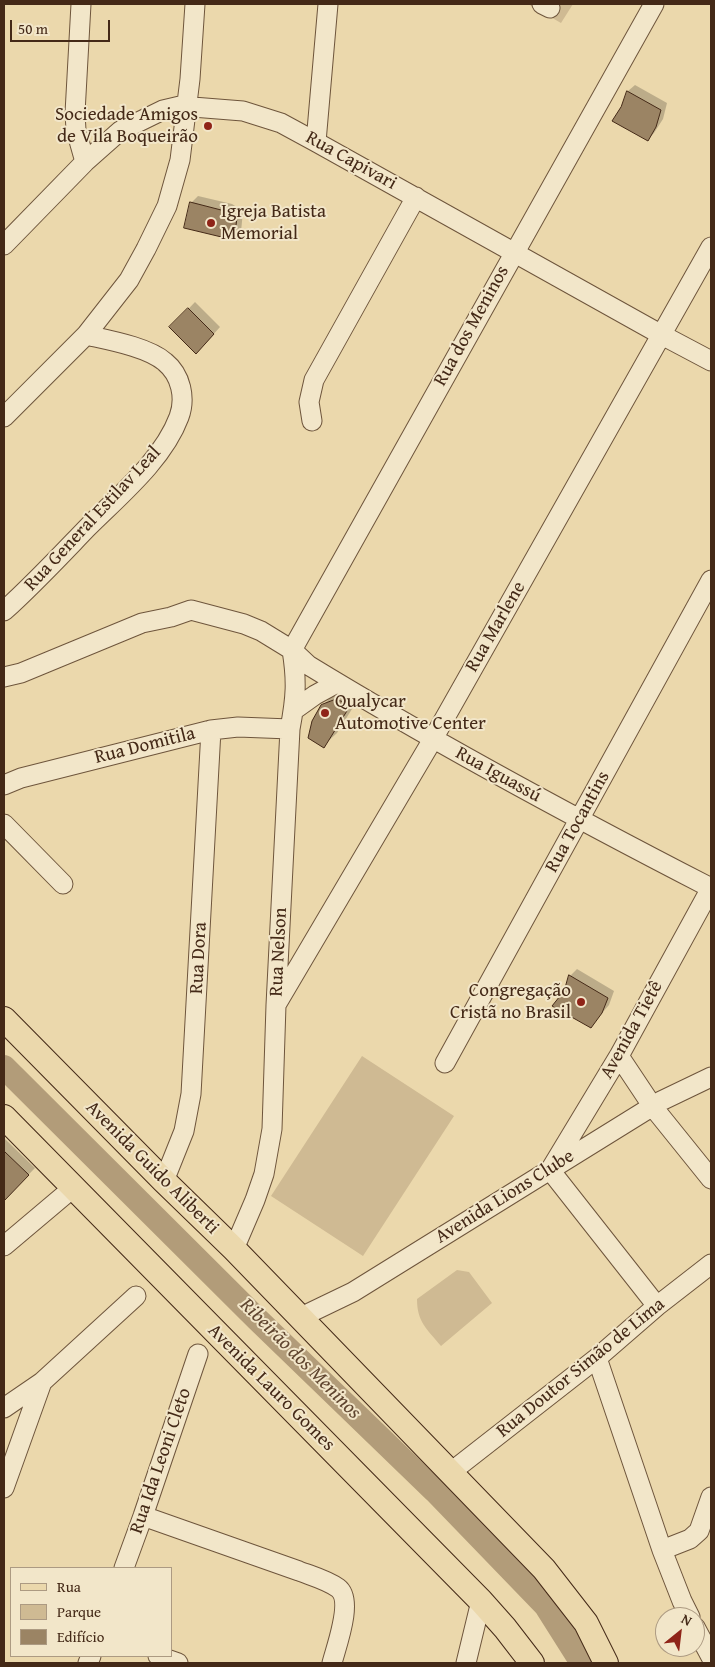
<!DOCTYPE html>
<html>
<head>
<meta charset="utf-8">
<style>
	body { margin:0 }
	#map { position:relative; width:715px; height:1667px; overflow:hidden; background:#ebd8ac; font-family:"Gentium Book Plus",serif }
	canvas { display:block }
	.frame { position:absolute; inset:0; border:5px solid #442917; pointer-events:none }
	.legend { position:absolute; left:10px; top:1567px; width:162px; height:90px; box-sizing:border-box; background:#f2e6c9; border:1px solid #ac9a82; margin:0; padding:6px 9px; list-style:none; font-size:15px; color:#442917 }
	.legend li { display:flex; align-items:center; gap:10px; height:25px }
	.legend b { width:25px; border:1px solid #ac9a82 }
	.north { position:absolute; left:655px; top:1607px; width:50px; height:50px; box-sizing:border-box; background:#f2e6c9; border:1px solid #ac9a82; border-radius:50%; rotate:29deg; font-size:14px; font-weight:700; line-height:20px; text-align:center; color:#442917 }
	.north::after { content:''; display:block; margin:auto; width:18px; height:22px; background:#8f2418; clip-path:polygon(50% 0,100% 100%,50% 72%,0 100%) }
	.scale { position:absolute; left:10px; top:20px; width:100px; height:22px; box-sizing:border-box; border:2px solid #442917; border-top:0; padding-left:6px; font-size:15px; line-height:18px; white-space:nowrap; color:#442917; -webkit-text-stroke:4px #f2e6c9; paint-order:stroke }
</style>
</head>
<body>
<div id="map">
<canvas width="715" height="1667"></canvas>
<div class="frame"></div>
<ul class="legend">
<li><b style="height:6px;background:#ebd8ac"></b>Rua</li>
<li><b style="height:14px;background:#cfba93"></b>Parque</li>
<li><b style="height:14px;background:#9b8464"></b>Edifício</li>
</ul>
<div class="north">N</div>
<div class="scale">50 m</div>
</div>
<script>
const c = document.querySelector('canvas').getContext('2d');
c.lineJoin = 'round';
function fill(path, color) { c.fillStyle = color; c.fill(path, 'evenodd'); }
function trace(path, color, width, dash) { c.strokeStyle = color; c.lineWidth = width; c.lineCap = dash ? 'butt' : 'round'; c.setLineDash(dash || []); c.stroke(path); }
function drawText(font, color, halo, rows, align = 'center') {
  c.font = font + ' "Gentium Book Plus",serif'; c.lineWidth = 4; c.setLineDash([]); c.textBaseline = 'middle'; c.strokeStyle = halo; c.fillStyle = color; for (const [text, x, y, turn = 0] of rows) {
    c.save(); c.translate(x, y); c.rotate((+turn || 0) * Math.PI / 180); c.textAlign = isNaN(turn) ? turn : align; if (halo) c.strokeText(text, 0, 0); c.fillText(text, 0, 0); c.restore();
  }
}
fill(new Path2D(`
	M528 4H573L561 23Z
	M362 1056 454 1116 363 1256 271 1196Z
	M457 1270 469 1272 492 1303 441 1346C427 1329 417 1322 417 1299Z`), '#cfba93');
fill(new Path2D(`
	M635 85 667 103 663 119 654 133 648 139 622 108 628 91Z
	M198 196 232 204 243 211 241 232 234 239 191 203Z
	M195 302 220 327 203 346 171 327Z
	M336 692 362 693 337 733 323 746 322 706Z
	M577 969 614 991 609 1005 597 1019 565 991 570 976Z
	M4 1138 35 1168 4 1200Z`), '#0003');
trace(new Path2D(`
	M4 1067 257 1319 435 1491 546 1606 582 1663`), '#b29c79', 24);
const building = new Path2D(`
	M627 91 661 110 656 127 648 141 612 121 621 107Z
	M190 202 225 211 237 218 234 240 184 228Z
	M188 308 214 334 196 354 169 327Z
	M334 700 341 701 350 706 324 748 308 738 312 721 321 705Z
	M569 975 608 998 602 1013 591 1028 552 1006 564 991Z
	M4 1151 29 1175 4 1201Z`);
fill(building, '#9b8464');
trace(building, '#442917', 1);
const minor = new Path2D(`
	M81 4 75 113 76 130 85 162
	M542 4 550 8
	M316 142 328 4
	M4 245 85 162 120 131 163 110 180 106 243 111 281 123 316 142 660 334 711 361
	M4 417 86 335 129 280 146 249 167 206 180 160 190 79 195 4
	M312 421 309 402 314 380 416 197
	M4 611C33 585 60 556 87 528 119 496 163 460 179 417 186 398 181 375 165 362 148 347 108 340 86 335
	M292 650 654 4
	M4 677 21 673 142 623 171 617 191 610 244 624 261 631 292 650 308 665C439 745 575 818 711 888
	M294 710 315 695 337 683
	M4 785 21 778 211 730 238 727 290 729
	M4 824 63 884
	M276 1005 433 739 711 247
	M619 1056 653 1107 711 1179
	M445 1063 711 580
	M552 1167 619 1056 711 888
	M550 1170 657 1306
	M164 1181 184 1131 191 1094 211 730
	M4 1246 74 1187
	M234 1249 255 1200 264 1174 272 1129 276 1005 290 729C296 697 297 681 292 650
	M299 1318 353 1292 661 1101 711 1077
	M597 1358 662 1550 682 1601 690 1617
	M4 1408 42 1382 136 1296
	M451 1472 597 1358 657 1306 711 1264
	M4 1488 42 1382
	M143 1516 299 1571C312 1576 327 1580 338 1588 354 1600 336 1647 332 1663
	M662 1550 690 1539 699 1531 711 1497
	M124 1568 143 1516 198 1354
	M695 1627 711 1657
	M158 1656 178 1663
	M88 1663 91 1656
	M466 1663 481 1601`);
const major = new Path2D(`
	M4 1019 164 1181 234 1249 544 1569 586 1623 606 1663
	M4 1117 481 1601 505 1628 532 1663`);
trace(minor, '#6e553c', 21);
trace(major, '#442917', 26);
trace(minor, '#f2e6c9', 19);
trace(major, '#ebd8ac', 24);
for (const [x, y, r, color] of [
	[208,126,5,"#8f2418"],
	[211,223,5,"#8f2418"],
	[325,713,5,"#8f2418"],
	[581,1002,5,"#8f2418"]
]) { const dot = new Path2D(); dot.arc(x, y, r, 0, 2 * Math.PI); c.fillStyle = color; c.fill(dot); trace(dot, '#f2e6c9', 2); }
drawText('19px', '#442917', '#f2e6c9', [
	["Sociedade Amigos",198,115],
	["de Vila Boqueirão",198,137],
	["Igreja Batista",221,212,"left"],
	["Memorial",221,234,"left"],
	["Qualycar",335,702,"left"],
	["Automotive Center",335,724,"left"],
	["Congregação",571,991],
	["Cristã no Brasil",571,1013]
], 'right');
drawText('19px', '#442917', '#f2e6c9', [
	["Rua Capivari",351,161,29],
	["Rua dos Meninos",472,326,-61],
	["Rua General Estilav Leal",93,519,-47],
	["Rua Marlene",496,627,-60],
	["Rua Domitila",145,746,-14],
	["Rua Iguassú",498,775,29],
	["Rua Tocantins",578,822,-61],
	["Rua Nelson",279,952,-87],
	["Rua Dora",199,958,-87],
	["Avenida Tietê",632,1030,-61],
	["Avenida Guido Aliberti",152,1168,45],
	["Avenida Lions Clube",505,1197,-32],
	["Rua Doutor Simão de Lima",581,1368,-39],
	["Avenida Lauro Gomes",271,1388,45],
	["Rua Ida Leoni Cleto",161,1461,-71]
]);
drawText('italic 20px', '#604630', '#f2e6c9', [
	["Ribeirão dos Meninos",300,1359,45]
]);
</script>
</body>
</html>
